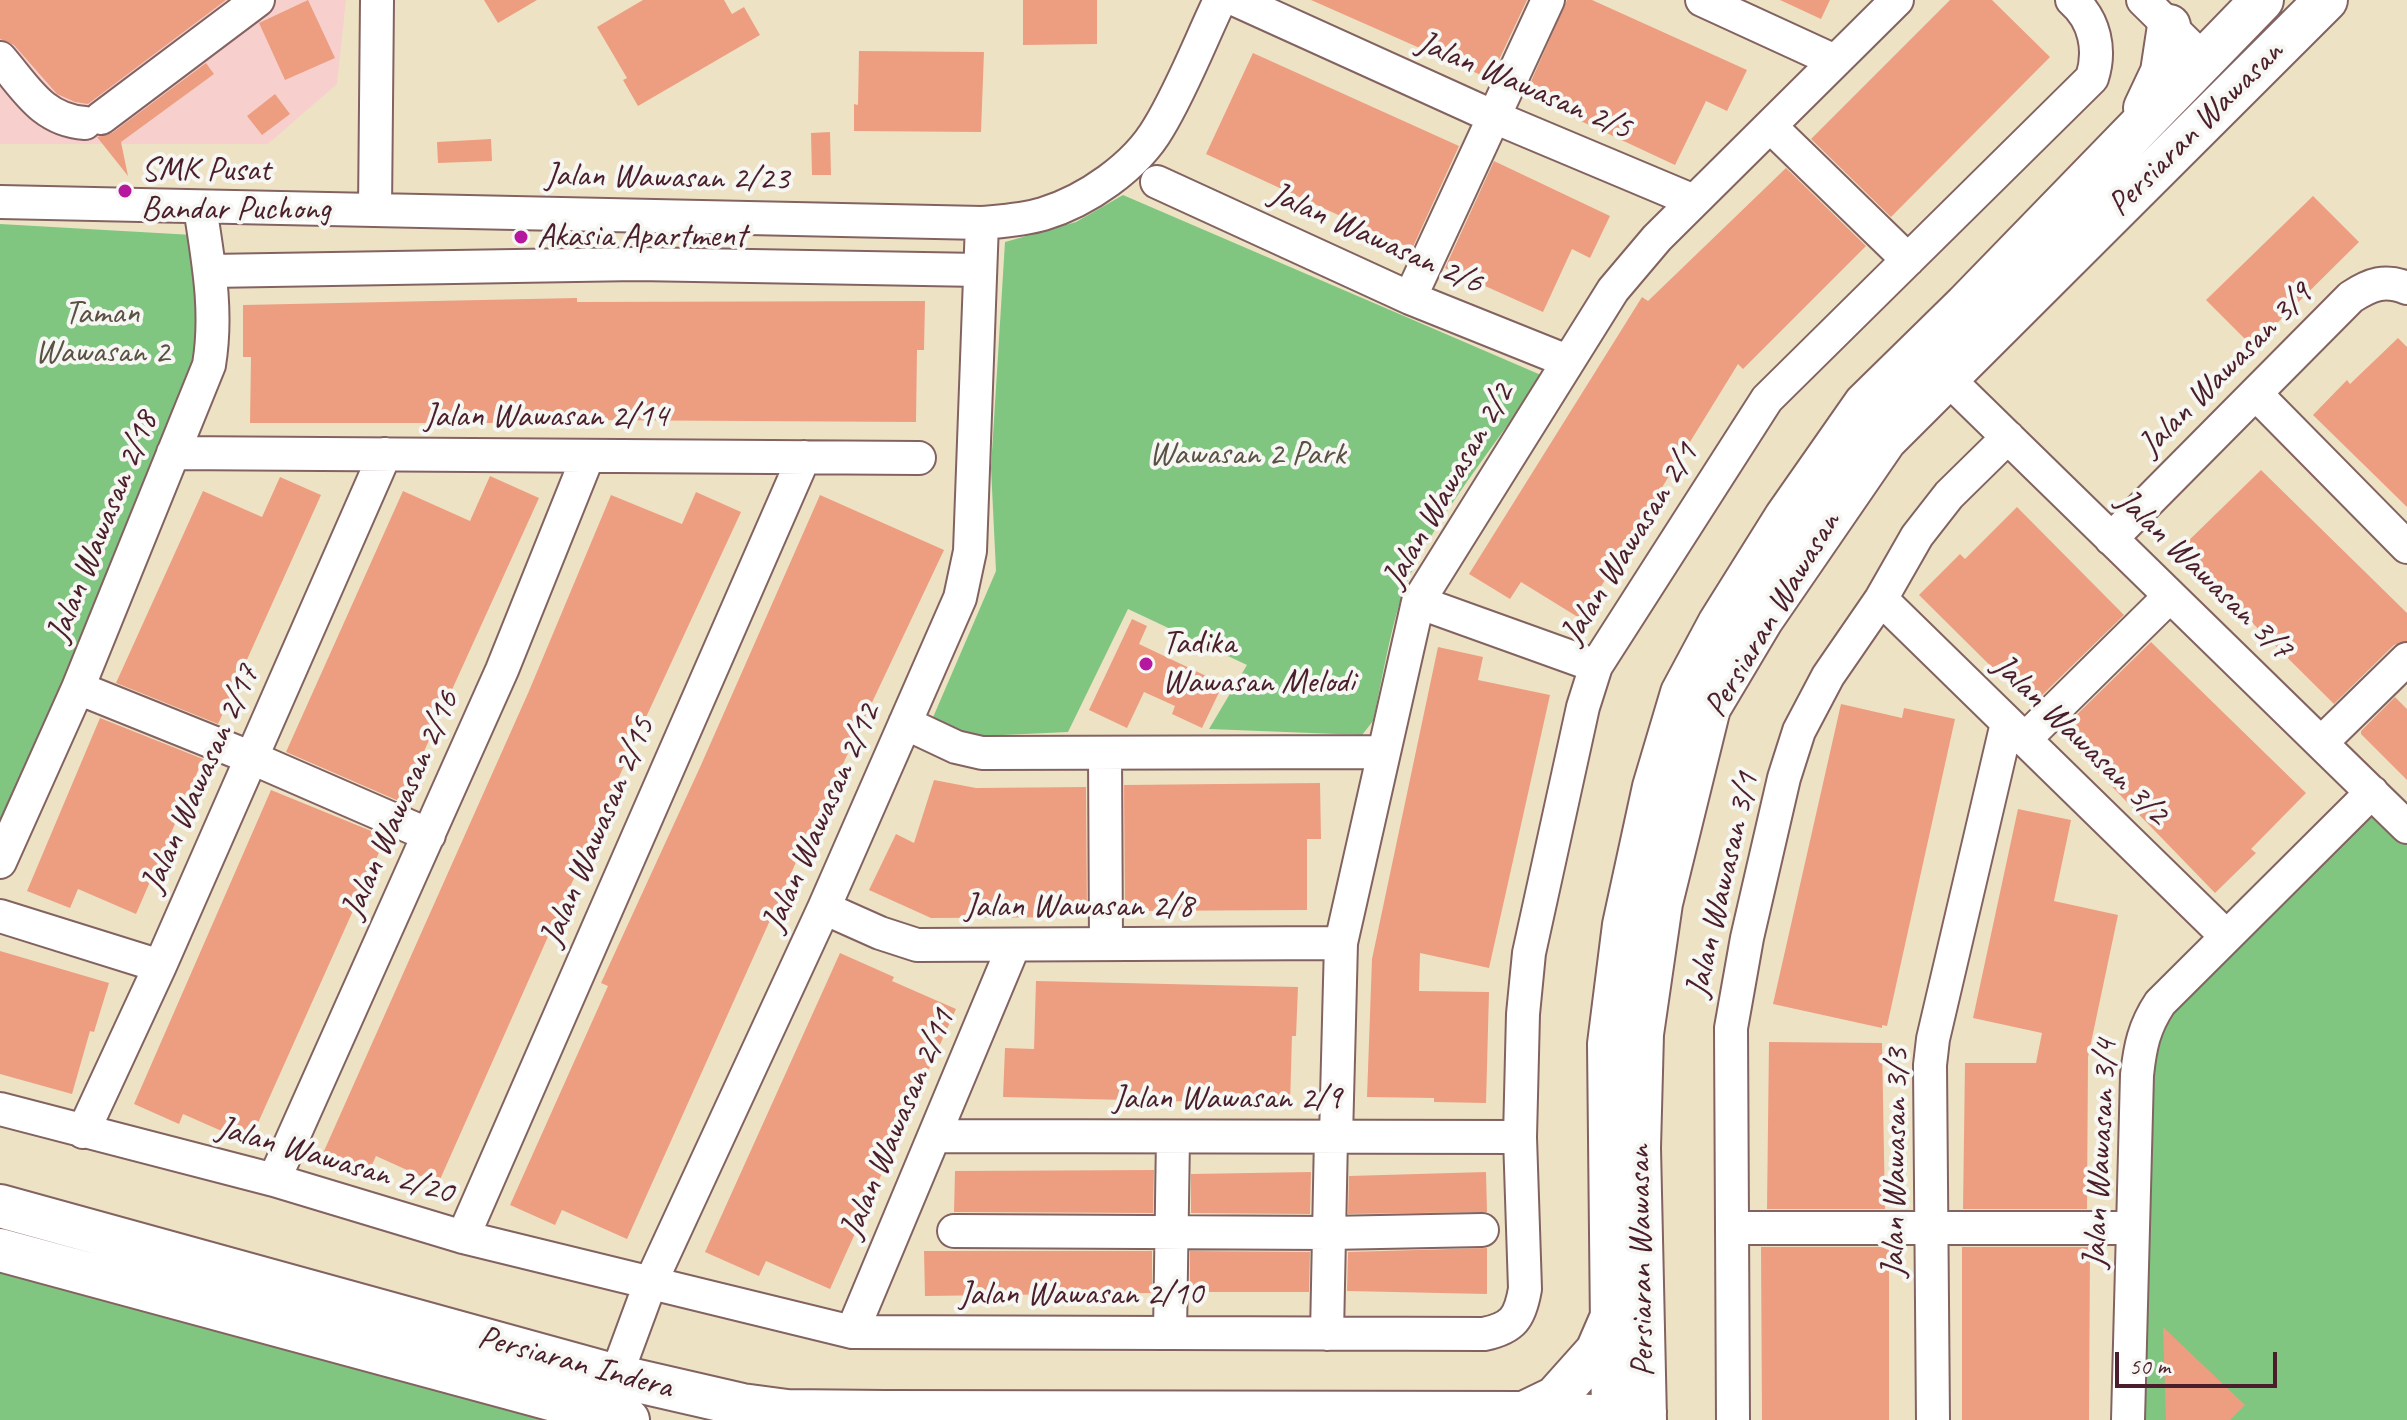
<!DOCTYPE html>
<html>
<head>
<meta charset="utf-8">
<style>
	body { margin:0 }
	#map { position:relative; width:2407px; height:1420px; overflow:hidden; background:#eee2c5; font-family:Caveat,sans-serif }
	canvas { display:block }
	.scale { position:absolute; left:2115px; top:1352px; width:162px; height:36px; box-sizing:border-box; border:4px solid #4a1f2b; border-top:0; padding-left:10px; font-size:24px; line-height:28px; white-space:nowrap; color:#4a1f2b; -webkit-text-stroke:6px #f6f6f2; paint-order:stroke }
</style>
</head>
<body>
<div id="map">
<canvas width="2407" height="1420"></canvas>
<div class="scale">50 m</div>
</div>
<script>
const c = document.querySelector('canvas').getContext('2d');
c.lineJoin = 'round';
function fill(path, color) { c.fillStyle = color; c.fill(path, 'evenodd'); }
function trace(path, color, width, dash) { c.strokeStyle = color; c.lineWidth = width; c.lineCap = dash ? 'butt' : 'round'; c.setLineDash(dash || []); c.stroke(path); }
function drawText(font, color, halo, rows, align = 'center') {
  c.font = font + ' Caveat,sans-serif'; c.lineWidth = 8; c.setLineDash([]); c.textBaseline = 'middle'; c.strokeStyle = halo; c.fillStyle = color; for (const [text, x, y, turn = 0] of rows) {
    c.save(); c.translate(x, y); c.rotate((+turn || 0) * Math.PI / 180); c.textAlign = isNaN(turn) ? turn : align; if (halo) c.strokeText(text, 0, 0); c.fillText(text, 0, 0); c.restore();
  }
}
fill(new Path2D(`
	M0 0H346L337 84 268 144H0Z`), '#f7d0cd');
fill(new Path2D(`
	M1123 195 1541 375C1500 441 1447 501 1412 571 1393 609 1383 677 1373 721L1362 735 1209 729 1247 665 1128 609 1068 732 981 736 931 722 996 571 991 468 1005 242 1076 222Z
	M0 224 193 235 201 363 0 826Z
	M2372 792 2407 827V1420H2128L2140 1045Z
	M0 1267 556 1420H0Z`), '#80c681');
fill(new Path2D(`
	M0 0H226L88 104 75 102 57 94 14 45 0 39Z
	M308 0 335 58 285 80 259 23Z
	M484 0H537L498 23Z
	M643 0H724L732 14 744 7 760 35 638 106 623 80 627 78 597 27Z
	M1023 0H1097V44L1023 45Z
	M1311 0H1527L1490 79Z
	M1567 0H1592L1747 70 1727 111 1706 101 1675 165 1525 95Z
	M1780 0H1830L1821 19Z
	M1950 0H1992L2050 57 1891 217 1811 139Z
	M859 51 984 52 981 132 854 131V104L858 105Z
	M1253 53 1459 146 1412 249 1206 154Z
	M206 63 214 74 121 142 128 176 97 137 112 133Z
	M275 94 290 114 262 135 247 116Z
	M830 132 831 175H812L811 133Z
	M491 139 492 161 438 163 437 142Z
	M1494 161 1610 216 1590 258 1572 249 1543 312 1445 268Z
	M1786 168 1866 246 1743 369 1738 364 1581 619 1521 582 1510 599 1469 574 1642 297 1648 301Z
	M2313 196 2359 242 2253 347 2206 300Z
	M577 298V302L925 301 924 350H917L916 422 580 420V423H250L251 357H243V305Z
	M2398 338 2407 347V507L2313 415 2347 380 2350 384Z
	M2261 470 2407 613V641L2394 645 2334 704 2179 550Z
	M490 476 539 498 401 802 286 752 403 491 470 521Z
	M280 477 321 495 218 724 116 683 203 491 262 517Z
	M696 492 741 512 635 741 438 1184 376 1156 365 1180 320 1160 529 691 611 495 682 524Z
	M820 495 944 550 825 802H823L627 1239 562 1210 555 1225 510 1205 608 986 601 983 701 765Z
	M2017 507 2124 615 2031 706 1919 595 1960 554 1965 559Z
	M1132 619 1147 626 1139 644 1223 684 1202 728 1172 714 1175 706 1144 692 1127 728 1089 710Z
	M2151 642 2306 793 2251 849 2256 853 2215 893 2059 732Z
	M1438 647 1483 657 1478 680 1550 695 1489 968 1420 953 1419 991 1489 992 1486 1103 1434 1102V1098L1367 1097 1372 959Z
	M2395 697 2407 709V780L2361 734V731Z
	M1841 704 1902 718 1904 708 1955 719 1887 1026 1882 1025V1028L1773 1004Z
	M100 718 203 759 136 914 78 889 70 908 27 891Z
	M934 780 976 788 1086 787 1087 917 931 918 869 890 896 834 914 843Z
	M1320 783 1321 839H1307V910L1125 911 1124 785Z
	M271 790 386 837 249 1143 183 1114 179 1124 134 1104Z
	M2018 809 2071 820 2054 901 2118 915 2088 1057 2087 1209H1963L1965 1063H2036L2042 1033 1973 1018Z
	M0 951 109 983 94 1032 90 1031 72 1094 0 1074Z
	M840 953 894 977 892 981 956 1009 830 1289 766 1261 759 1276 705 1252Z
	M1036 981 1298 987 1296 1036H1292L1290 1104 1003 1097 1005 1048 1034 1049Z
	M1769 1042 1882 1043 1885 1209H1767Z
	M1154 1170 1153 1213 954 1212 955 1171Z
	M1311 1172 1310 1214 1191 1213V1174Z
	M1486 1172 1487 1212 1348 1214 1349 1176Z
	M1761 1247H1889V1420H1762Z
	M1962 1247H2090L2089 1420H1962Z
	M1487 1248V1294L1347 1291 1348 1252Z
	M924 1251H1152V1293L925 1296Z
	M1190 1251 1310 1252 1309 1292H1190Z
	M2163 1327 2245 1405 2230 1420H2166Z`), '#ed9e80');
const minor = new Path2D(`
	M1236 0 1494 117 1694 201
	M1702 0 1835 61
	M2143 0 2203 59
	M0 58C26 88 42 120 85 123
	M101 118 258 0
	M1770 126 1908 260
	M1157 182 1410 298 1567 361
	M0 202 982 223C1003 221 1023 220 1043 214 1086 201 1136 167 1159 127 1183 87 1200 42 1220 0
	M375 210 377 0
	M210 271 637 264 980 270
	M1410 298 1548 0
	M1947 378 2407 827
	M2256 394 2407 547
	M173 453 919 458
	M2111 539 2351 297C2371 284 2385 279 2407 288
	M1881 599 2226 936
	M1418 602 1596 666
	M78 688 252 758 429 835
	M905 723 956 747 982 753 1383 752
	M2025 739 2170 596
	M2322 742 2407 659
	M1105 754 1106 944
	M0 862 78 688 209 365C218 311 208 260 200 207
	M824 908 880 933 917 945 1341 943
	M0 916 160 966
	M0 1109 274 1180 463 1237 852 1332 1484 1334C1513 1328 1520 1318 1525 1289L1520 1137 1523 1014 1529 953 1583 707 1596 666 1767 399 2092 78C2101 50 2095 20 2072 0
	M83 1132 160 966 385 454
	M934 1136 1520 1137
	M1336 1137 1341 943 1418 602 1613 290 1657 238 1897 0
	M274 1180 502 670 588 456
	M1732 1228H2133
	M954 1231 1329 1233 1482 1230
	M463 1237 804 457
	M852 1332 1014 945
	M1170 1333 1173 1137
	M1327 1334 1331 1137
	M609 1395 650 1284 824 908 960 598 970 551 982 223
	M1733 1420 1731 1028 1747 938 1784 778 1799 731 1828 676 1881 599 1917 536 1949 495 2008 437
	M1933 1420 1930 1065 1933 1039 2007 723
	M2128 1420 2137 1075C2140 1047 2144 1027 2160 1003L2372 792`);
const major = new Path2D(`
	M2145 108 2162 72 2169 26
	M0 1206 616 1376 742 1405 787 1411 885 1412 1524 1413 1613 1417 1645 1412
	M0 1250 628 1420
	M1524 1413 1555 1398 1597 1351 1610 1321
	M1613 1420 1609 1044 1624 925 1654 787 1682 693 1719 624 1786 517 1865 404 1966 305 2262 0
	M1645 1420 1639 1148 1642 1034 1661 903 1709 708 1762 619 1885 440 2326 0`);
trace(minor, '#836361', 36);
trace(major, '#836361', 46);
trace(minor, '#fff', 32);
trace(major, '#fff', 42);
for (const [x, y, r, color] of [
	[125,191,8,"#b5179e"],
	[521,237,8,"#b5179e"],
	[1146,664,8,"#b5179e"]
]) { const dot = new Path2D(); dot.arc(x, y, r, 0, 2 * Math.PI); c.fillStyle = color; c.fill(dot); trace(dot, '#f6f6f2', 3); }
drawText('34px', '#4a1f2b', '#f6f6f2', [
	["Jalan Wawasan 2/5",1524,86,23],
	["Persiaran Wawasan",2196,129,-45],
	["Jalan Wawasan 2/23",667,178,1],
	["Jalan Wawasan 2/6",1376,239,24],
	["Jalan Wawasan 3/9",2226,370,-45],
	["Jalan Wawasan 2/14",546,417],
	["Jalan Wawasan 2/2",1449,486,-60],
	["Jalan Wawasan 2/18",103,527,-68],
	["Jalan Wawasan 2/1",1630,544,-58],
	["Jalan Wawasan 3/7",2204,575,44],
	["Persiaran Wawasan",1773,615,-59],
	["Jalan Wawasan 3/2",2080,740,44],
	["Jalan Wawasan 2/17",201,779,-66],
	["Jalan Wawasan 2/16",401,805,-66],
	["Jalan Wawasan 2/12",822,818,-66],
	["Jalan Wawasan 2/15",598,832,-67],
	["Jalan Wawasan 3/1",1723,885,-77],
	["Jalan Wawasan 2/8",1079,907],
	["Jalan Wawasan 2/9",1227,1099],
	["Jalan Wawasan 2/11",898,1124,-67],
	["Jalan Wawasan 3/4",2101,1154,-87],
	["Jalan Wawasan 2/20",335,1161,16],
	["Jalan Wawasan 3/3",1896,1163,-89],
	["Persiaran Wawasan",1642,1261,-91],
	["Jalan Wawasan 2/10",1081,1295],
	["Persiaran Indera",575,1363,15]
]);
drawText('34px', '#4a1f2b', '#f6f6f2', [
	["SMK Pusat",141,171],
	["Bandar Puchong",141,210],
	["Akasia Apartment",537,237],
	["Tadika",1162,644],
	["Wawasan Melodi",1162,683]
], 'left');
drawText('34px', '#5a5145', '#f6f6f2', [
	["Taman",102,314],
	["Wawasan 2",102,353],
	["Wawasan 2 Park",1247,455]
]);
</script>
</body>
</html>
